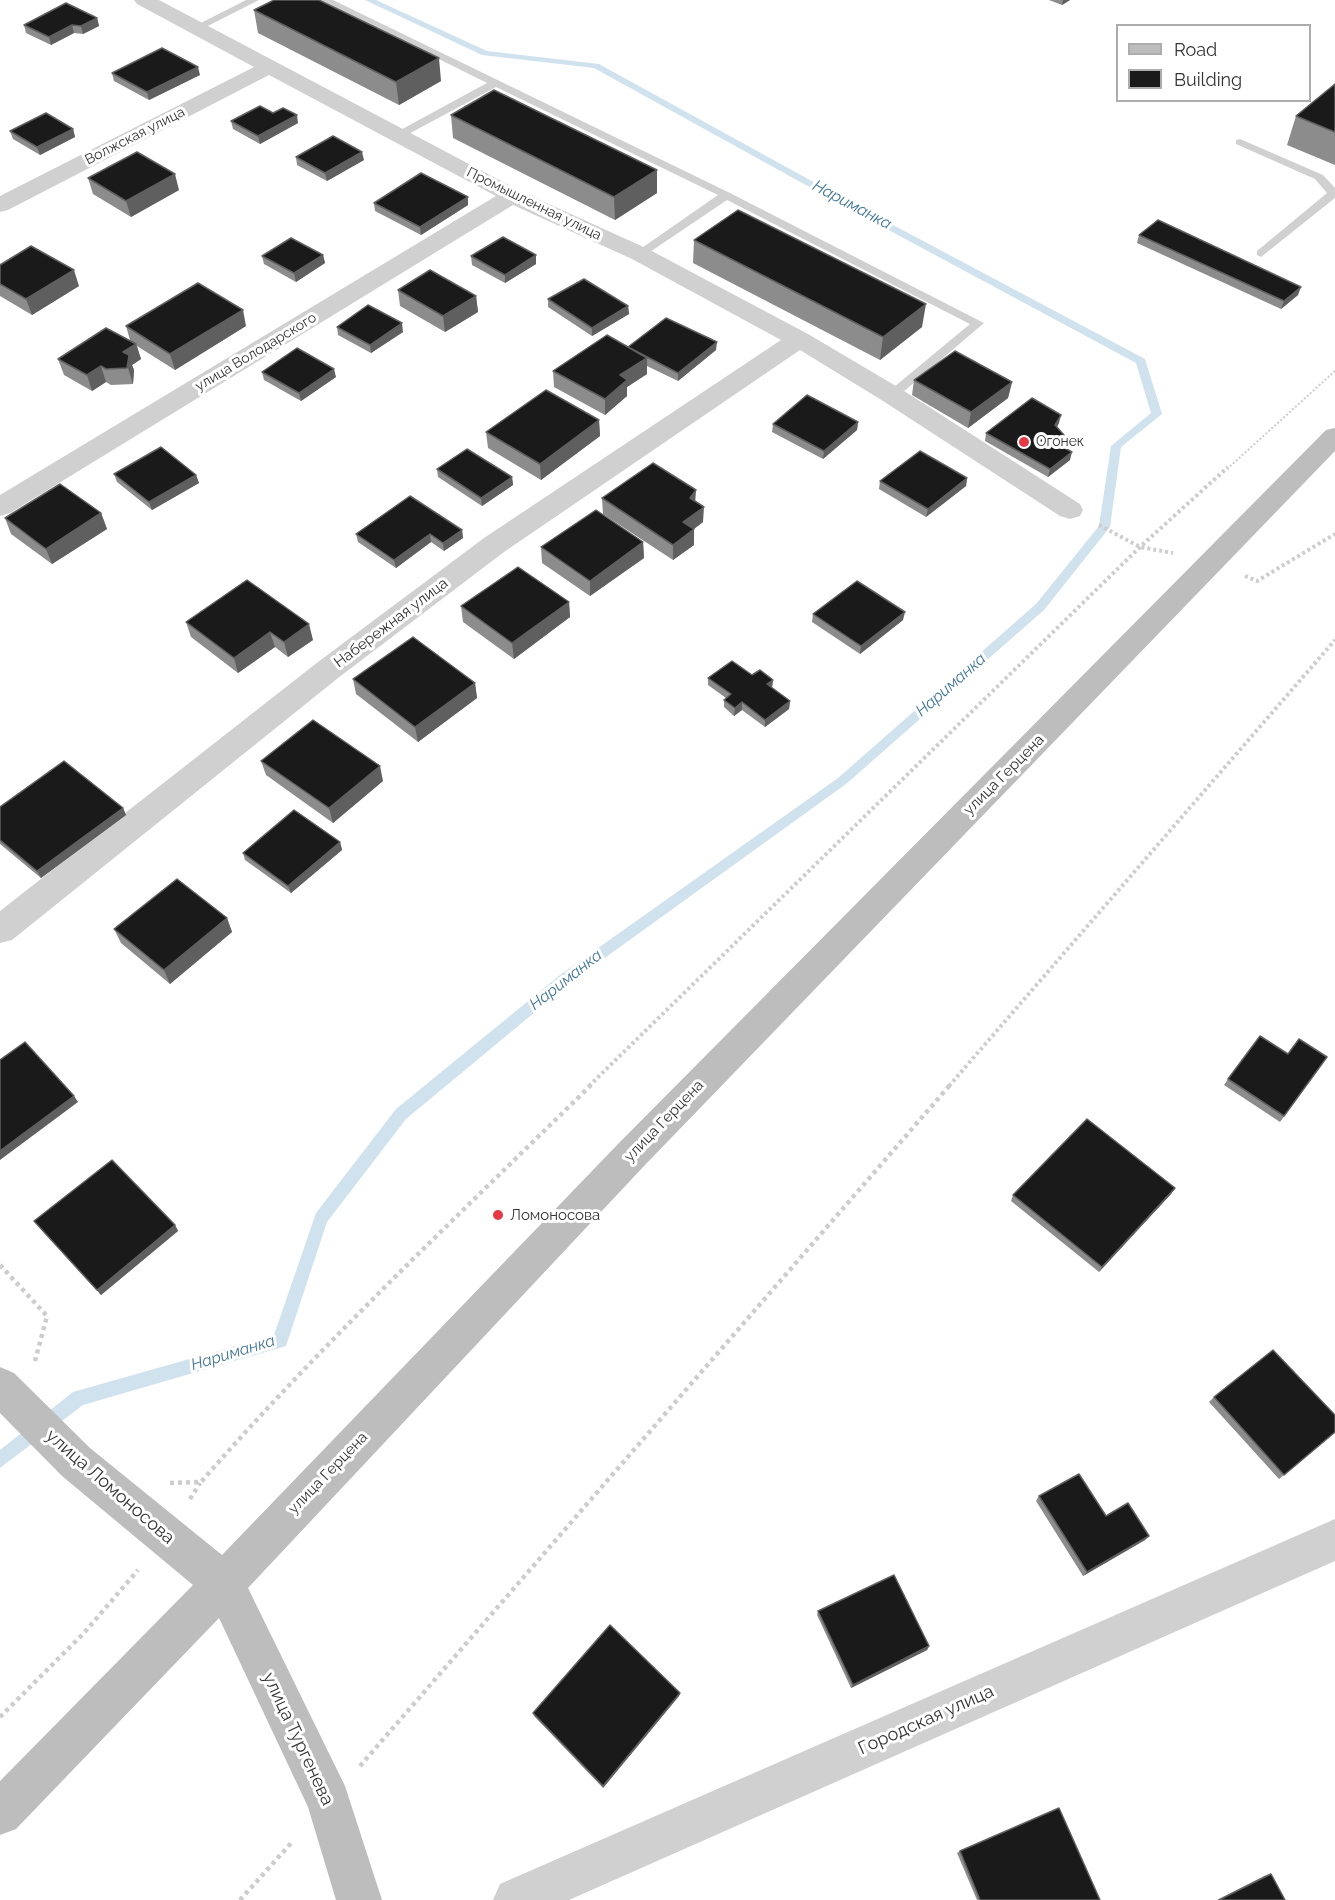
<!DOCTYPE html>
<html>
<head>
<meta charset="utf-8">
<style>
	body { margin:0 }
	#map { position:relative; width:1335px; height:1900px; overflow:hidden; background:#fff; font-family:Raleway,sans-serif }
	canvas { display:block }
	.legend { position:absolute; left:1116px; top:24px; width:195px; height:78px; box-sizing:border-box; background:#fff; border:2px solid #adadad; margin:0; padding:8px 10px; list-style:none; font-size:18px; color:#333 }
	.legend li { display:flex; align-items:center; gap:12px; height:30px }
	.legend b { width:30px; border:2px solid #adadad }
</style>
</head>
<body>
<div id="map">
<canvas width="1335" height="1900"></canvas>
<ul class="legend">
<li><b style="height:8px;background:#bdbdbd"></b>Road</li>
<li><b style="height:16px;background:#1a1a1a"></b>Building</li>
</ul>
</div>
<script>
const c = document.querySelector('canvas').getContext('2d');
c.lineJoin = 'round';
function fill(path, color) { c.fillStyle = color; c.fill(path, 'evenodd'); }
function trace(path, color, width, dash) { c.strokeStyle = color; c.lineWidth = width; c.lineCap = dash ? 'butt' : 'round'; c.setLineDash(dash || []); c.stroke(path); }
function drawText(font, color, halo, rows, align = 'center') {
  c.font = font + ' Raleway,sans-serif'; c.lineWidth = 6; c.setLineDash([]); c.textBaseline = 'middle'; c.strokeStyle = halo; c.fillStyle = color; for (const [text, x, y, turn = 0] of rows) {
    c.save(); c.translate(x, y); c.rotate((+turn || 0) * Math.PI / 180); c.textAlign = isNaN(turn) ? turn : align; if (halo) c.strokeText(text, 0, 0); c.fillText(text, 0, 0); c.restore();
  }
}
fill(new Path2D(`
	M365 0H376L487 51 599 64 848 201 1145 359 1162 414 1121 447 1110 527 1044 610 846 784 570 983 406 1119 327 1222 286 1346 83 1405 0 1468V1450L73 1392 274 1335 316 1213 396 1109 560 975 838 778 1036 604 1099 526 1111 446 1151 413 1136 363 842 205 594 68 482 55Z`), '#cfe2ee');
trace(new Path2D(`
	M1227 469 1335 371`), '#cdcdcd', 2, [2, 2]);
trace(new Path2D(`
	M1099 525 1140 547 1173 553
	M1245 576 1257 581 1335 534
	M589 1086 1140 547 1228 467
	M949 1086 1335 640`), '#cdcdcd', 4, [3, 3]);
trace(new Path2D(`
	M0 1265 47 1316 35 1361
	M170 1483 201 1482C323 1342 459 1215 591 1085
	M190 1499 200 1483
	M0 1717 84 1633 138 1570
	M360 1766 950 1085
	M240 1900 293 1841`), '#cdcdcd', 4.5, [4, 4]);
fill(new Path2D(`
	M246 0H259L200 30 191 28Z
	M320 0H333L730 193 984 323 896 398H888L886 395 888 392 970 324 727 200 644 256H636V252L718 195 496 87 403 137H395V133L487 83Z
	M1240 139 1323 175 1335 188V198L1261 257 1257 255V251L1327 193 1315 179 1236 144V140Z`), '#d0d0d0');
fill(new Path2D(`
	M134 0H159L520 191 648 249 808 334 901 389 1080 504 1083 510 1080 516 1070 519 1060 516 883 401 800 350 504 552 338 678 12 940 0 943V911L318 662 484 538 781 340 632 259 513 205 10 513 0 516V495L496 196 269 75 8 210 0 212V196L254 67 137 4Z
	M1335 1519V1561L569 1900H493L500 1884Z`), '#d0d0d0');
fill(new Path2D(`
	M1335 428V451L645 1165 248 1588 345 1786 382 1900H336L308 1807 219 1618 16 1829 0 1835V1781L193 1585 62 1476 0 1413V1367L14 1373 90 1448 222 1555 619 1143 1326 430Z`), '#bdbdbd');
fill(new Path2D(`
	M1049 0H1070L1062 5Z
	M254 10 441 81 399 105 258 33Z
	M97 18 99 26 83 34 74 33 51 45 26 33 24 25Z
	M112 73 200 75 149 100 114 81Z
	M1335 84V165L1287 145 1296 116Z
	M273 113 298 123 260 144 233 129 231 121Z
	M451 115 657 193 615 220 453 138Z
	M73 129 75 137 40 155 13 139 10 131Z
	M296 157 364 160 327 181 297 165Z
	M88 178 179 190 131 217 93 194Z
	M374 203 468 205 421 235 375 211Z
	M1139 235 1298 295 1281 309 1137 243Z
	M694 240 922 327 880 360 693 263Z
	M323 255 325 263 296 282 264 264 262 256Z
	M471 256 536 264 505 283 472 265Z
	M0 265 79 286 32 315 0 296Z
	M398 290 476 296 478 312 445 332 400 306Z
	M548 299 628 306 629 314 592 336 548 307Z
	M126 326H246L175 370 137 346 141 359 132 365 134 370 133 384 111 385 106 382 92 391 64 375 58 359 130 340Z
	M337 327 403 332 371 353 338 335Z
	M628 347 716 350 678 381 647 366V374L627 387V396L605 415 554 387 553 371Z
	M262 372 336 377 301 401 264 380Z
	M914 380 1012 382 1008 398 968 428 912 395Z
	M599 420 600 436 541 480 488 448 486 432Z
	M858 422 857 430 823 459 772 432 773 424Z
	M1059 423 1057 427 1062 443 1061 446 1070 460 1048 477 985 441 986 433Z
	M437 469 512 477 513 485 482 506 438 477Z
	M114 474 196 475 199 483 152 510 117 482Z
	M967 478 966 486 926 517 879 489 880 481Z
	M602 498 695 502 703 522 694 529V545L673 560 603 514Z
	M101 513 107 529 52 564 11 534 5 518Z
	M462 530 463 538 444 551 431 542 396 568 358 542 356 534Z
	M643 542 644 558 590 596 542 563 541 547Z
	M247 580 313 640 288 657 275 647 238 673 191 637 186 622Z
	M569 602 570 617 514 659 463 622 461 606Z
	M813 614 903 620 860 654 812 622Z
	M752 675 773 680 772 688 790 701 789 709 765 727 742 710 734 716 724 707V700L726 698 708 685V678Z
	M353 679 475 683 477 698 418 742 356 694Z
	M261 761 383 781 333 823 266 775Z
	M0 807 123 808 126 815 41 878 0 844Z
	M340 842 342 850 291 893 245 860 243 853Z
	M227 918 232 932 170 984 121 943 114 929Z
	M1288 1054 1327 1057 1280 1122 1224 1085 1228 1079Z
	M1175 1188 1171 1194 1099 1272 1011 1201 1013 1195Z
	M34 1221 175 1225 178 1231 101 1295Z
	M1214 1397 1335 1432 1279 1479 1209 1402Z
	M1039 1496 1106 1516 1145 1540 1083 1576 1036 1501Z
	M818 1611 929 1646 927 1650 851 1688 817 1615Z
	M680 1693 679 1696 603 1788 534 1716 533 1713Z
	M960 1851 1100 1900H977L957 1853Z
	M1271 1874 1285 1900H1217L1266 1875Z`), '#8c8c8c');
fill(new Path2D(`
	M1063 0H1070L1062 5Z
	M97 18 99 26 83 34 81 26Z
	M72 25 74 33 51 45 49 37Z
	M439 58 441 81 399 105 396 82Z
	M198 67 200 75 149 100 147 92Z
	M297 115 298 123 260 144 258 136Z
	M73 129 75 137 40 155 37 147Z
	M362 152 364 160 327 181 325 173Z
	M657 170V193L615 220 614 197Z
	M175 174 179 190 131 217 126 201Z
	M468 197V205L421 235 420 227Z
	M323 255 325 263 296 282 294 273Z
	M536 255V264L505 283V275Z
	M74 270 79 286 32 315 26 299Z
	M1301 287 1298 295 1281 309 1284 301Z
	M476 296 478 312 445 332 443 316Z
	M926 304 922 327 880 360 883 337Z
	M628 306 629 314 592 336V328Z
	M243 310 246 326 175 370 170 354Z
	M402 323 403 332 371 353 370 345Z
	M717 342 716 350 678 381V373Z
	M136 344 141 359 132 365 134 370 133 384 123 352Z
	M647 358V374L627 387V396L605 415V399L620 375Z
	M101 366 106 382 92 391 87 375Z
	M334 369 336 377 301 401 299 393Z
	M1012 382 1008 398 968 428 971 412Z
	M1061 415 1059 423 1053 433 1055 425Z
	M599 420 600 436 541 480 540 464Z
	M858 422 857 430 823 459 824 451Z
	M1072 452 1070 460 1048 477 1050 469Z
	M196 475 199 483 152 510 149 502Z
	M512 477 513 485 482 506 481 498Z
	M967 478 966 486 926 517 928 509Z
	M696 490 695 505 690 498Z
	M704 507 703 522 683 537V522Z
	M101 513 107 529 52 564 46 549Z
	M694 529V545L673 560V545Z
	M462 530 463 538 444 551 443 543Z
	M430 534 431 542 396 568 394 560Z
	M643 542 644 558 590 596V581Z
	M569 602 570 617 514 659 512 643Z
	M905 612 903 620 860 654 861 646Z
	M309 624 313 640 288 657 284 642Z
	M270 632 275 647 238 673 234 658Z
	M773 680 772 687 766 692 767 684Z
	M475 683 477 698 418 742 415 727Z
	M790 701 789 709 765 727V720Z
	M742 702V710L734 716 735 708Z
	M380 766 383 781 333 823 329 808Z
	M123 808 126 815 41 878 37 871Z
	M340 842 342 850 291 893 288 886Z
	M227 918 232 932 170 984 164 970Z
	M74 1096 78 1102 0 1160V1151Z
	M1175 1188 1171 1194 1099 1272 1102 1267Z
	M175 1225 178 1231 101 1295 97 1290Z
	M1149 1536 1145 1540 1083 1576 1087 1572Z
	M929 1646 927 1650 851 1688 853 1685Z
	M680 1693 679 1696 603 1788V1786Z`), '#5f5f5f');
const building = new Path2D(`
	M274 0H319L439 58 396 82 254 10Z
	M66 3 97 18 81 26 72 25 49 37 24 25Z
	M162 48 198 67 147 92 112 73Z
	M1335 84V132L1296 116Z
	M494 90 657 170 614 197 451 115Z
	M260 106 273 113 283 108 297 115 258 136 231 121Z
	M46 113 73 129 37 147 10 131Z
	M333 136 362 152 325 173 296 157Z
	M137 152 175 174 126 201 88 178Z
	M421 173 468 197 420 227 374 203Z
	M738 210 926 304 883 337 694 240Z
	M1158 220 1301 287 1284 301 1139 235Z
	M503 237 536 255 505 275 471 256Z
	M291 238 323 255 294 273 262 256Z
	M31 246 74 270 26 299 0 284V265Z
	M430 270 476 296 443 316 398 290Z
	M584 279 628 306 592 328 548 299Z
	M198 283 243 310 170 354 126 326Z
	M368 305 402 323 370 345 337 327Z
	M666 318 717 342 678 373 628 347Z
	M106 328 136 344 123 352 129 355 127 368 106 369 101 366 87 375 58 359Z
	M607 335 647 358 620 375 627 380 605 399 553 371Z
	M297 348 334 369 299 393 262 372Z
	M955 351 1012 382 971 412 914 380Z
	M546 390 599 420 540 464 486 432Z
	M807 395 858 422 824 451 773 424Z
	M1032 398 1061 415 1055 425 1064 435 1059 445 1072 452 1050 469 986 433Z
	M161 447 196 475 149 502 114 474Z
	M467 449 512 477 481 498 437 469Z
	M920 451 967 478 928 509 880 481Z
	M653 463 696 490 690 498 704 507 683 522 694 529 673 545 602 498Z
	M60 484 101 513 46 549 5 518Z
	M410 496 462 530 443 543 430 534 394 560 356 534Z
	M596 510 643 542 590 581 541 547Z
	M518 567 569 602 512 643 461 606Z
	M247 580 309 624 284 642 270 632 234 658 186 622Z
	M857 581 905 612 861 646 813 614Z
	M413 637 475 683 415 727 353 679Z
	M732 661 752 675 760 670 773 680 767 684 790 701 765 720 742 702 735 708 724 700 731 694 708 678Z
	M313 720 380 766 329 808 261 761Z
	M64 761 123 808 37 871 0 840V807Z
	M294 810 340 842 288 886 243 853Z
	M177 879 227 918 164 970 114 929Z
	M1260 1036 1288 1054 1299 1039 1327 1057 1284 1116 1228 1079Z
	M25 1042 74 1096 0 1151V1060Z
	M1087 1119 1175 1188 1102 1267 1013 1195Z
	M112 1160 175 1225 97 1290 34 1221Z
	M1273 1350 1335 1415V1432L1284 1475 1214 1397Z
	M1079 1474 1106 1516 1128 1503 1149 1536 1087 1572 1039 1496Z
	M894 1575 929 1646 853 1685 818 1611Z
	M610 1625 680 1693 603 1786 533 1713Z
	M1059 1808 1100 1900H980L960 1851Z
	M1271 1874 1285 1900H1219Z`);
fill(building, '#1a1a1a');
trace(building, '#5f5f5f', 1.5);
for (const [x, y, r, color] of [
	[1024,442,6,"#e63946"],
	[498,1215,6,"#e63946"]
]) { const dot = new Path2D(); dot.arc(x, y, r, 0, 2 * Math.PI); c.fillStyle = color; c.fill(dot); trace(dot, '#fff', 2); }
drawText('14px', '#333', '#fff', [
	["Волжская улица",135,136,-27],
	["Промышленная улица",534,204,26],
	["улица Володарского",256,352,-31]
]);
drawText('14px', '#333', '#fff', [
	["Огонек",1036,442]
], 'left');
drawText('15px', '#333', '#fff', [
	["Набережная улица",391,623,-37],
	["улица Герцена",1004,775,-45],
	["улица Герцена",664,1121,-46],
	["улица Герцена",328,1473,-46]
]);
drawText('15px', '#333', '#fff', [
	["Ломоносова",510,1215]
], 'left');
drawText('italic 16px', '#3f7597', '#fff', [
	["Нариманка",852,205,28],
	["Нариманка",951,685,-41],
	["Нариманка",566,980,-38],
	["Нариманка",233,1353,-17]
]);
drawText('18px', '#333', '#fff', [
	["улица Ломоносова",110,1487,41],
	["Городская улица",926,1720,-24],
	["улица Тургенева",298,1739,65]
]);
</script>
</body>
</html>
